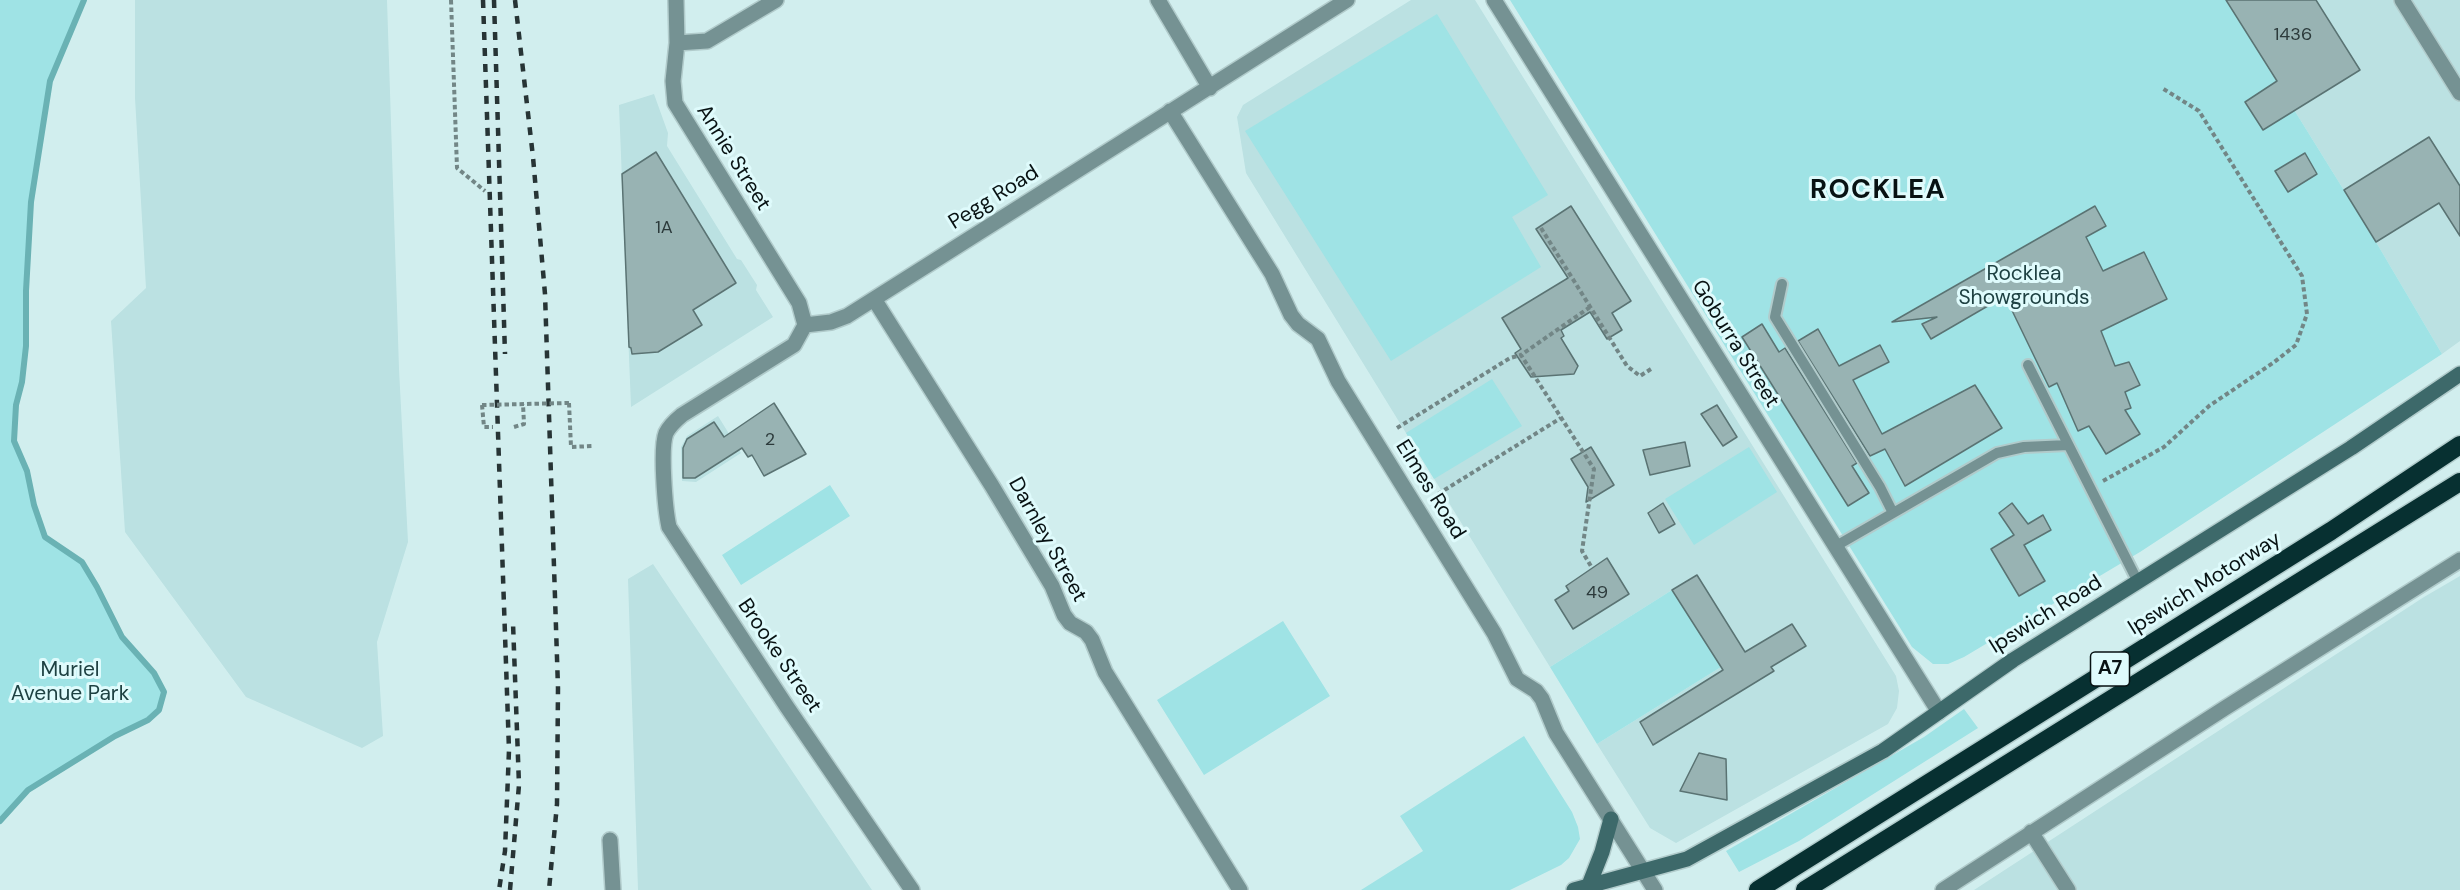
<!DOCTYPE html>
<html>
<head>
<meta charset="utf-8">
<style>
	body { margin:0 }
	canvas { display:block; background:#d1eeee }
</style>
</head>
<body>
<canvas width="2460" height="890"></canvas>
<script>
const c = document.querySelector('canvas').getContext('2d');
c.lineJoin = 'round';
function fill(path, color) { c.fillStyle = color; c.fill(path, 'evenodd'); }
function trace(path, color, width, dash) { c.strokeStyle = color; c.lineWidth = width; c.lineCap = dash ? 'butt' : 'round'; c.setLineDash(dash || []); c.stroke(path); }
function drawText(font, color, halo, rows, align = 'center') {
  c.font = font + ' "DM Sans",sans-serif'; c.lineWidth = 6; c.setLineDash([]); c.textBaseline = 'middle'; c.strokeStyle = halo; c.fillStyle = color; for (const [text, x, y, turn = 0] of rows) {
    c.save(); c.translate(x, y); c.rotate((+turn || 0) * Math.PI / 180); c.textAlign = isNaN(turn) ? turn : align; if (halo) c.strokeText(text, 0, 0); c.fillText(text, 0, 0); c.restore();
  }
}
fill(new Path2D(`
	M135 0H387L399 369 408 542 377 642 383 736 362 748 246 697 125 532 111 321 146 288 135 98Z
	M1411 0H1475L1896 676 1899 691 1897 708 1888 724 1676 843 1650 828 1597 744 1721 667 1672 590 1550 667 1246 173 1237 117 1243 105Z
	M2226 0H2460V341L2442 354 2376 242Z
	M654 94 668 133 667 146 737 259 741 260 757 285 756 290 773 317 631 407 619 105Z
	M718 416 741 453 696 482 682 481 681 447 687 436Z
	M653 564 872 890H638L628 579Z
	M2460 576V890H1974L2424 597Z`), '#bbe1e2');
fill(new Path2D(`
	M0 0H84L50 81 31 202 26 291V346L22 382 16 405 14 441 27 471 34 505 45 536 82 562 97 587 122 637 154 673 164 692 159 710 28 790 0 821Z
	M1510 0H2226L2376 242 2442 354 2140 552 1964 657 1948 664H1933L1912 647Z
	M1437 14 1548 195 1512 217 1541 267 1391 361 1245 131Z
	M1492 379 1522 426 1434 479 1406 433Z
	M1749 447 1777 492 1694 545 1665 499Z
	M830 485 850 516 741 585 722 555Z
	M1672 590 1721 667 1597 744 1550 667Z
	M1283 621 1330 696 1204 775 1157 700Z
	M1964 709 1978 728 1799 841 1739 872 1726 851 1924 737Z
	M1524 736 1572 812 1578 827 1580 839 1569 858 1561 865 1510 890H1361L1423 851 1400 816Z`), '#9fe3e5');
trace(new Path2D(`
	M0 821 28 790 115 736 148 720 159 710 164 692 154 673 122 637 97 587 82 562 45 537 34 505 27 471 14 441 16 405 22 382 26 346V291L31 202 50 81 84 0`), '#6ab2b4', 6);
const building = new Path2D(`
	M2226 0H2316L2360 70 2263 130 2245 102 2277 81Z
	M2429 137 2460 186V236L2439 203 2376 242 2344 190Z
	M656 152 736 283 693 310 702 325 658 352 632 354 631 348 629 347 622 174Z
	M2305 153 2317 174 2288 192 2275 171Z
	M1571 206 1631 301 1612 313 1622 330 1607 339 1590 312 1561 330 1564 336 1561 338 1578 366 1574 374 1531 377 1515 353 1521 349 1502 318 1568 278 1536 229Z
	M2095 206 2106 226 2086 237 2103 271 2144 252 2167 299 2101 331 2115 366 2129 362 2140 385 2125 392 2131 408 2125 410 2140 434 2106 454 2089 426 2078 431 2057 383 2049 387 2005 296 1931 339 1922 324 1937 317 1892 322Z
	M1762 324 1779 352 1785 348 1857 463 1852 466 1869 493 1848 506 1742 337Z
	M1818 329 1839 366 1880 345 1889 362 1853 380 1882 434 1975 385 2002 428 1905 486 1885 449 1870 456 1798 341Z
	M774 403 806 454 764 476 752 455 748 457 742 448 695 478H683V448L687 439 714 422 724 437Z
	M1717 405 1737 437 1723 446 1701 414Z
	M1685 442 1690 466 1650 475 1643 450Z
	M1591 447 1614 485 1586 502 1588 487 1571 459Z
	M1663 503 1675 524 1659 533 1648 513Z
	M2012 503 2028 524 2043 515 2051 530 2024 545 2045 581 2019 596 1991 549 2014 535 1999 513Z
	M1607 558 1629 594 1573 629 1555 600 1569 591 1566 586Z
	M1697 575 1745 652 1792 624 1806 646 1771 667 1774 671 1653 745 1640 722 1723 670 1672 590Z
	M1699 753 1726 759 1727 800 1680 791Z`);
fill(building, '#98b3b3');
trace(building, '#5a7373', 1.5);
const lane = new Path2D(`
	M1782 284 1775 317 1880 487 1893 513
	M2028 365 2138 582
	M1836 546 1997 453 2024 447 2068 445`);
const street = new Path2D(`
	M676 0 677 43 673 81 675 103 799 303 805 325 794 345 682 415C676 420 670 425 666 433 660 448 665 509 669 527L787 707 912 890
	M1158 0 1210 88
	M1494 0 1939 712
	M2402 0 2460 93
	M677 43 707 41 776 0
	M1170 111 1272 274 1291 315 1298 324 1318 339 1338 381 1494 633 1517 679 1536 691 1542 699 1556 733 1655 890
	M874 299 992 486 1052 586 1064 615 1070 623 1086 632 1092 640 1105 672 1240 890
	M805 325 831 322 847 316 1347 0
	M2031 832 2068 890
	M610 840 613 890
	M1943 890 2225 708 2460 560`);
const secondary = new Path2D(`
	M1589 885 1602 852 1611 819
	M1574 890 1687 859 1883 751 2013 660 2351 448 2460 374`);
const highway = new Path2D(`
	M1758 890 2331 531 2460 445
	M1805 890 2460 482`);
trace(lane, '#b1cbcb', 14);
trace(street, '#b1cbcb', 18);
trace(secondary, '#b1cbcb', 18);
trace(highway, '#b1cbcb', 21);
trace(new Path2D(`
	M451 0 457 168 485 191
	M1541 228 1627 366 1640 376 1651 369
	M1590 307 1521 355 1594 469 1582 551 1592 568
	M569 403 571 447 593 446
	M482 405 484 427H493
	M514 427 524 424 523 404
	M1397 428 1510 358 1521 355
	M2103 481 2164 447 2209 406 2273 363 2296 345 2307 314 2302 276 2199 111 2162 88
	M1438 494 1561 418`), '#728686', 4, [4.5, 3]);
trace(lane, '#759293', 10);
trace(street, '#759293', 15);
trace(secondary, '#3d696a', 15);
trace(highway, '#073031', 18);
trace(new Path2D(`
	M483 0 509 750 505 851 499 890
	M494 0 505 354
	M515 0 533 157 545 294 558 688 557 804 549 890
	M510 890 519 785 513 623`), '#273435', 4.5, [8, 8]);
trace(new Path2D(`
	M482 405 569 403`), '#728686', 4, [4.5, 3]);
drawText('18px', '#2c3a3b', null, [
	["1436",2293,35],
	["1A",664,228],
	["2",770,440],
	["49",1597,593]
]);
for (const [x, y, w] of [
	[2110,669,39]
]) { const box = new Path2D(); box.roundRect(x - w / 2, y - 17, w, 34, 4.5); c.fillStyle = '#dffbfc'; c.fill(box); trace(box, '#081213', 1.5); }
drawText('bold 20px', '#081213', null, [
	["A7",2110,669]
]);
drawText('21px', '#081213', '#dffbfc', [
	["Annie Street",733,158,58],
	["Pegg Road",994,198,-32],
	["Goburra Street",1735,344,58],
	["Elmes Road",1430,490,58],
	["Darnley Street",1047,540,61],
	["Ipswich Motorway",2205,584,-32],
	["Ipswich Road",2046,615,-32],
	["Brooke Street",779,656,56]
]);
drawText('21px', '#1e4142', '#dffbfc', [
	["Rocklea",2024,274],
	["Showgrounds",2024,298],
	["Muriel",70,670],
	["Avenue Park",70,694]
]);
c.letterSpacing = '1.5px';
drawText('bold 27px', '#081213', '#dffbfc', [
	["ROCKLEA",1878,191]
]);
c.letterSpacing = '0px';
</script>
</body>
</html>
